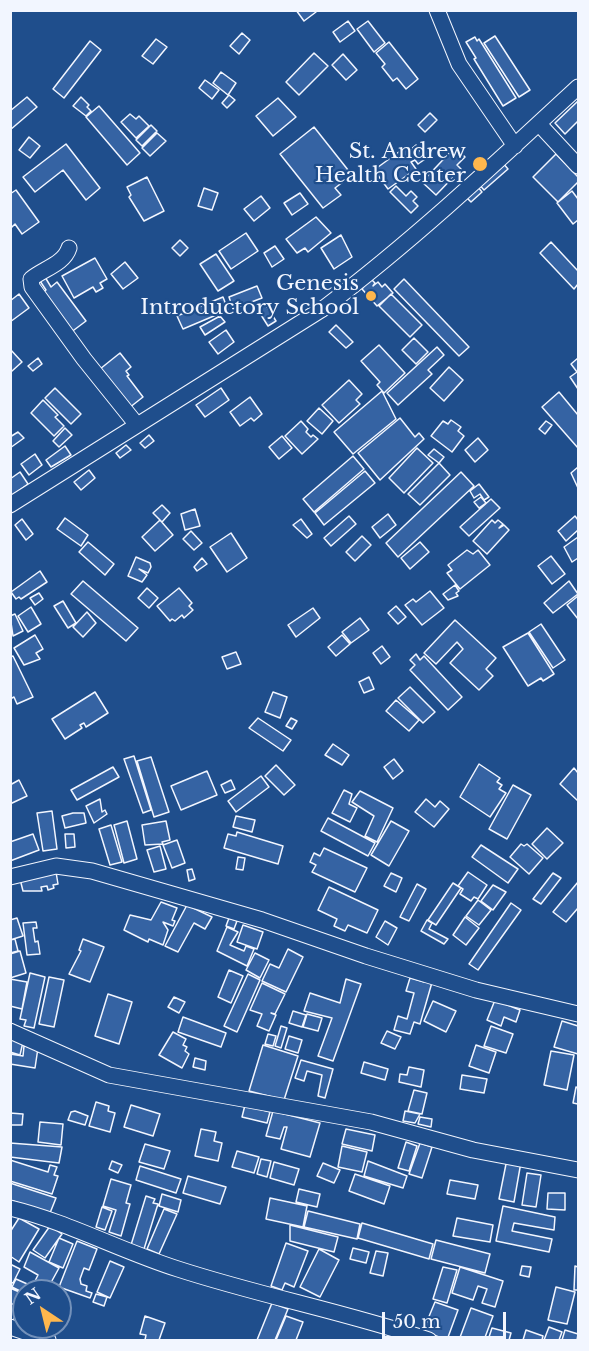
<!DOCTYPE html>
<html>
<head>
<meta charset="utf-8">
<style>
	body { margin:0 }
	#map { position:relative; width:589px; height:1351px; overflow:hidden; background:#1f4e8c; font-family:"Libre Baskerville",serif }
	canvas { display:block }
	.frame { position:absolute; inset:0; border:12px solid #f2f6ff; pointer-events:none }
	.north { position:absolute; left:12px; top:1279px; width:60px; height:60px; box-sizing:border-box; background:#1f4e8c; border:2px solid #7391ba; border-radius:50%; rotate:325deg; font-size:16px; font-weight:700; line-height:24px; text-align:center; color:#f2f6ff }
	.north::after { content:''; display:block; margin:auto; width:21px; height:27px; background:#ffb74d; clip-path:polygon(50% 0,100% 100%,50% 72%,0 100%) }
	.scale { position:absolute; left:382px; top:1312px; width:124px; height:27px; box-sizing:border-box; border:3px solid #f2f6ff; border-top:0; padding-left:8px; font-size:18px; line-height:21px; white-space:nowrap; color:#f2f6ff; -webkit-text-stroke:4px #1f4e8c; paint-order:stroke }
</style>
</head>
<body>
<div id="map">
<canvas width="589" height="1351"></canvas>
<div class="frame"></div>
<div class="north">N</div>
<div class="scale">50 m</div>
</div>
<script>
const c = document.querySelector('canvas').getContext('2d');
c.lineJoin = 'round';
function fill(path, color) { c.fillStyle = color; c.fill(path, 'evenodd'); }
function trace(path, color, width, dash) { c.strokeStyle = color; c.lineWidth = width; c.lineCap = dash ? 'butt' : 'round'; c.setLineDash(dash || []); c.stroke(path); }
function drawText(font, color, halo, rows, align = 'center') {
  c.font = font + ' "Libre Baskerville",serif'; c.lineWidth = 4.5; c.setLineDash([]); c.textBaseline = 'middle'; c.strokeStyle = halo; c.fillStyle = color; for (const [text, x, y, turn = 0] of rows) {
    c.save(); c.translate(x, y); c.rotate((+turn || 0) * Math.PI / 180); c.textAlign = isNaN(turn) ? turn : align; if (halo) c.strokeText(text, 0, 0); c.fillText(text, 0, 0); c.restore();
  }
}
const building = new Path2D(`
	M296 10H315L316 12 304 21Z
	M348 21 355 31 340 42 333 32Z
	M368 21 385 43 374 52 357 29Z
	M242 33 250 40 239 54 230 46Z
	M495 36 530 90 519 97 484 43Z
	M475 37 477 41 479 39 516 98 503 106 474 59 476 58 466 42Z
	M156 39 167 47 153 64 142 56Z
	M90 41 101 50 64 98 53 89Z
	M389 42 418 79 406 89 397 78 393 81 382 67 385 64 376 53Z
	M314 53 328 66 299 95 286 82Z
	M343 54 357 70 346 80 332 65Z
	M221 72 236 83 228 95 213 83Z
	M205 80 219 90 212 99 199 88Z
	M229 95 235 100 227 108 222 103Z
	M27 97 37 107 10 130V111Z
	M81 97 89 105 87 107 91 111 86 116 73 106Z
	M278 98 296 117 273 136 256 116Z
	M578 101V121L565 134 555 123Z
	M99 106 140 153 127 165 86 117Z
	M430 113 437 120 425 132 418 125Z
	M130 114 136 119 139 116 149 126 136 138 121 122Z
	M151 125 157 131 142 146 136 140Z
	M314 127 352 175 335 188 341 195 323 208 280 154Z
	M157 133 166 141 150 156 142 148Z
	M29 137 40 146 30 158 19 150Z
	M66 144 100 188 86 200 63 170 35 192 23 177Z
	M416 145 420 151 426 147 431 155 418 164 415 160 411 162 416 169 388 189 374 170 407 146 410 150Z
	M455 147 465 157 457 165 461 169 436 195 422 182Z
	M556 154 578 177V182L558 202 533 177Z
	M502 162 508 169 484 190 478 183Z
	M147 177 164 211 144 221 129 197 131 195 127 187Z
	M396 186 406 196 411 191 417 197 413 201 418 206 411 213 390 192Z
	M478 187 482 192 471 202 466 197Z
	M204 188 218 193 212 210 198 206Z
	M16 190 39 222 22 234 15 224 12 227 10 224V194Z
	M572 191 578 199V220L573 224 557 203Z
	M300 193 308 204 292 215 284 203Z
	M261 196 270 208 254 221 244 209Z
	M316 217 331 233 308 252 305 248 297 253 286 239Z
	M246 233 258 251 231 269 219 251Z
	M341 235 352 257 334 269 321 248Z
	M180 240 188 248 180 256 172 248Z
	M551 242 578 271V284L574 289 540 253Z
	M275 246 284 259 272 267 264 253Z
	M216 254 234 281 218 291 200 264Z
	M95 258 107 279 100 283 103 288 96 292 93 287 74 298 62 276Z
	M125 262 138 278 123 289 111 274Z
	M45 277 51 287 57 282 86 321 70 333 41 294 46 290 40 281Z
	M370 278 375 283 373 286 378 282 382 287 385 284 393 293 377 306 362 289Z
	M404 279 469 347 459 356 394 289Z
	M257 286 262 298 233 309 229 297Z
	M19 294 29 308 10 322V301Z
	M391 294 422 325 410 337 379 306Z
	M223 297 228 310 183 329 177 316Z
	M264 302 276 321 268 326 256 307Z
	M220 316 225 322 205 335 200 327Z
	M336 325 353 342 346 348 329 332Z
	M226 330 234 342 218 354 209 342Z
	M414 338 428 352 416 364 402 350Z
	M379 345 405 373 384 393 377 385 380 382 361 361Z
	M437 347 444 355 428 370 432 374 398 405 387 393Z
	M10 349 22 362 12 371 10 370Z
	M120 353 131 367 126 371 129 375 127 376 143 397 129 408 100 369Z
	M38 358 42 364 33 371 28 366Z
	M578 358V389L570 377 577 372 571 364Z
	M449 367 463 380 444 401 430 388Z
	M349 380 362 394 356 400 360 404 339 423 322 405Z
	M55 388 81 414 71 424 45 398Z
	M221 388 229 400 205 417 196 405Z
	M382 391 396 419 353 454 334 432Z
	M559 392 578 415V448L542 407Z
	M250 397 262 414 254 421 251 418 240 426 230 412Z
	M43 400 58 415 55 417 64 426 54 436 31 413Z
	M319 408 333 421 322 434 307 421Z
	M400 418 415 437 419 433 424 439 380 480 358 453Z
	M451 420 461 427 458 431 464 436 452 452 431 436 443 421 448 424Z
	M301 421 308 429 306 432 311 437 313 435 318 439 302 454 285 436Z
	M546 421 552 425 545 434 539 429Z
	M65 428 72 435 59 447 53 441Z
	M18 432 24 438 10 448V437Z
	M149 435 154 441 145 448 140 443Z
	M282 436 292 448 279 459 269 447Z
	M478 438 488 450 475 462 465 450Z
	M126 445 131 450 120 458 116 453Z
	M65 446 71 455 51 467 46 460Z
	M417 448 433 463 404 493 389 478Z
	M434 449 444 457 439 463 428 455Z
	M35 454 42 465 29 475 21 464Z
	M353 456 364 469 314 512 303 499Z
	M439 463 450 475 420 505 408 494Z
	M578 467V488L571 473Z
	M89 470 95 478 81 490 74 482Z
	M365 471 375 483 324 525 315 513Z
	M20 472 28 484 10 497V479Z
	M461 472 474 486 398 557 386 543Z
	M479 484 489 497 484 500 480 494 474 498 470 491Z
	M481 497 486 503 479 508 474 502Z
	M491 499 500 508 469 536 460 527Z
	M162 505 170 513 162 522 153 513Z
	M195 509 200 526 185 530 181 514Z
	M388 514 396 525 380 538 372 527Z
	M349 516 356 524 331 546 324 538Z
	M575 516 578 520V530L566 541 558 531Z
	M65 518 88 535 81 546 57 529Z
	M22 519 33 534 26 540 15 525Z
	M301 519 312 534 307 538 293 525Z
	M160 520 173 535 155 551 142 537Z
	M492 520 495 523 498 520 503 524 499 528 504 525 509 530 487 554 473 541Z
	M191 531 202 543 194 550 183 539Z
	M231 533 247 558 227 572 210 547Z
	M362 536 371 545 355 561 346 552Z
	M578 537V558L572 562 564 547Z
	M88 542 114 564 105 575 79 552Z
	M420 542 429 552 410 569 401 558Z
	M467 550 473 554 478 550 490 565 460 589 447 573 452 570 448 565Z
	M551 556 565 574 552 584 538 566Z
	M136 557 150 563 151 567 148 573 139 569 147 575 142 582 128 576Z
	M202 558 207 564 197 571 194 567Z
	M40 571 47 582 21 599 19 597 16 599 11 592Z
	M83 581 138 628 126 641 71 594Z
	M569 581 578 594 553 613 544 603Z
	M455 585 459 591 456 593 458 596 448 600 443 594Z
	M147 588 158 598 149 608 138 598Z
	M179 588 192 603 189 606 193 610 184 618 182 615 175 621 172 619 170 621 157 606Z
	M430 591 444 608 422 625 405 605 413 599 416 602Z
	M39 593 43 599 35 605 30 598Z
	M578 596V619L567 605Z
	M63 601 76 623 68 628 54 606Z
	M396 606 406 617 398 624 388 613Z
	M31 607 41 624 28 632 18 616Z
	M313 608 320 618 296 637 288 625Z
	M87 612 96 623 83 637 73 627Z
	M15 614 23 631 13 636 10 616Z
	M360 618 369 630 351 643 342 632Z
	M455 620 496 658 486 669 493 676 479 690 450 663 463 649 457 642 436 664 424 653Z
	M541 624 565 660 553 668 529 632Z
	M528 633 554 674 543 681 541 678 528 686 503 647Z
	M35 635 43 649 36 653 40 659 24 665 14 648Z
	M342 635 350 644 336 656 328 647Z
	M382 646 390 657 381 664 373 653Z
	M236 652 241 664 227 669 222 657Z
	M416 654 420 660 424 656 462 697 448 710 410 670 415 665 410 660Z
	M13 656 33 697 17 704 14 697 10 699V657Z
	M369 677 374 689 364 693 359 682Z
	M410 687 435 712 423 723 398 698Z
	M95 692 108 713 86 727 84 723 80 725 82 728 65 739 52 719Z
	M273 692 287 697 280 718 265 712Z
	M396 700 419 720 409 731 386 711Z
	M258 718 291 740 283 751 249 728Z
	M291 718 297 721 292 729 286 726Z
	M333 744 349 755 342 765 325 755Z
	M134 756 151 810 143 813 124 759Z
	M151 757 169 812 154 817 137 761Z
	M394 759 403 771 393 779 384 767Z
	M479 764 500 778 497 782 502 785 499 789 506 793 490 817 460 797Z
	M276 765 295 785 284 795 265 776Z
	M113 767 119 777 77 800 71 790Z
	M574 768 578 773V801L560 784Z
	M207 771 217 795 181 810 171 786Z
	M261 776 269 787 236 812 228 801Z
	M19 780 27 796 10 804V785Z
	M231 780 235 789 225 793 221 785Z
	M513 785 531 795 507 839 489 829Z
	M344 790 352 794 349 804 357 808 350 822 332 813Z
	M360 791 393 808 377 842 365 836 374 816 352 802Z
	M100 799 102 812 105 810 107 814 94 823 86 806Z
	M426 799 435 807 440 801 449 809 434 827 415 812Z
	M52 811 57 849 43 851 37 813Z
	M73 813H84L86 823 65 828 62 816Z
	M236 816 255 820 252 832 233 827Z
	M328 818 375 843 368 856 321 831Z
	M127 821 137 859 124 863 114 825Z
	M166 821 170 840 162 842 163 844 145 845 142 825Z
	M391 821 409 831 389 866 371 855Z
	M111 825 122 862 110 865 99 829Z
	M547 828 563 843 547 859 532 844Z
	M237 832 283 846 278 864 224 848 228 834 236 836Z
	M33 834 39 850 10 861V842Z
	M65 834H74L75 847 66 848Z
	M177 840 185 863 172 868 163 845Z
	M521 844 524 846 527 844 543 858 529 874 510 857Z
	M481 845 518 869 508 883 472 857Z
	M160 846 166 869 154 872 147 850Z
	M324 848 367 868 355 892 312 872 316 865 310 862 314 853 320 856Z
	M238 857 245 858 243 870 236 869Z
	M192 869 195 879 189 881 187 870Z
	M56 872 58 884 53 885 54 888 48 890 47 886 41 887 42 891H23L20 879Z
	M468 872 487 885 478 899 474 897 471 901 460 894 463 889 458 886Z
	M391 873 402 878 396 892 384 886Z
	M553 873 561 878 541 904 533 899Z
	M578 882V908L566 922 553 912Z
	M453 883 461 888 436 925 428 920Z
	M417 884 426 889 409 921 400 917Z
	M493 885 506 892 493 910 481 901Z
	M329 887 378 910 367 933 348 925 345 931 334 926 337 919 318 910Z
	M478 900 491 910 479 925 466 916Z
	M161 902 177 908 172 920 175 921 173 926 163 922 168 930 163 945 149 939 148 942 124 930 130 915 151 920Z
	M511 903 521 910 478 970 469 964Z
	M187 905 212 917 205 929 194 923 178 952 165 946Z
	M465 917 479 928 466 945 453 935Z
	M17 918 23 936 10 940V920Z
	M229 918 237 921 234 929 226 926Z
	M427 920 432 923 429 929 448 939 444 944 421 931Z
	M385 921 397 928 388 945 376 937Z
	M36 922 37 928H33L35 942 38 941 40 954 27 955 23 923Z
	M243 925 263 932 257 949 237 942Z
	M227 927 238 932 230 945 244 951 246 946 254 949 247 966 217 951Z
	M15 939 18 951 10 953V940Z
	M83 939 104 947 90 982 69 974 81 951 79 950Z
	M288 949 303 957 286 992 262 981 270 964 279 968Z
	M20 951 26 973 10 978V954Z
	M255 953 269 960 260 978 246 970Z
	M229 970 243 976 231 1003 218 997Z
	M30 973 45 977 34 1028 24 1026 26 1020 20 1019Z
	M248 974 260 980 237 1032 224 1026Z
	M49 977 64 980 54 1027 39 1024Z
	M426 977 433 979 420 1024 414 1022 410 1034 394 1030 398 1016 407 1019 414 993 406 991 410 978 424 982Z
	M10 979 27 982 22 1009 10 1006Z
	M346 979 361 984 333 1061 318 1056 332 1018 304 1011 310 993 340 1003Z
	M262 983 285 994 275 1014 271 1013 276 1015 269 1031 257 1026 262 1014 250 1010Z
	M108 994 132 1002 119 1044 95 1036Z
	M174 997 185 1002 179 1013 168 1007Z
	M495 1000 520 1010 516 1022 504 1017 501 1026 487 1020Z
	M433 1001 456 1011 446 1032 424 1021Z
	M293 1011 306 1015 302 1027 289 1023Z
	M307 1014 322 1018 318 1031 303 1027Z
	M183 1017 226 1033 221 1047 178 1032Z
	M562 1021 578 1026V1054L554 1047Z
	M281 1026 287 1028 281 1048 275 1046Z
	M491 1026 513 1034 506 1053 484 1046Z
	M387 1031 401 1037 395 1049 381 1043Z
	M173 1032 186 1039 183 1045 187 1047 185 1051 189 1054 182 1068 159 1055Z
	M268 1034 276 1036 273 1046 265 1044Z
	M289 1036 302 1040 298 1053 285 1049Z
	M10 1039 23 1042 20 1055 10 1052Z
	M263 1045 298 1056 284 1100 249 1091Z
	M476 1045 496 1052 489 1073 469 1066Z
	M24 1046 38 1048 35 1068 10 1064V1054L23 1056Z
	M551 1051 574 1055 567 1090 544 1085Z
	M195 1058 206 1061 205 1070 193 1067Z
	M301 1060 333 1069 325 1098 318 1096 322 1075 307 1071 304 1081 295 1078Z
	M364 1062 388 1069 385 1080 361 1073Z
	M409 1067 424 1070 421 1087 399 1082 400 1074 407 1075Z
	M462 1075 487 1079 484 1093 460 1089Z
	M576 1087 578 1088V1104L573 1103Z
	M414 1090 427 1093 422 1114 408 1111Z
	M96 1102 109 1106 108 1111 115 1113 110 1132 89 1126Z
	M131 1105 160 1114 153 1136 124 1127Z
	M245 1105 270 1112 267 1123 242 1117Z
	M75 1111 88 1116 85 1125 68 1120 71 1112Z
	M273 1111 320 1123 310 1157 281 1149 287 1127H284L280 1139 266 1136Z
	M405 1111 420 1114 415 1123 403 1121Z
	M10 1113 23 1114 22 1125H10Z
	M420 1117 432 1119 431 1127 418 1124Z
	M40 1122 63 1124 61 1145 38 1142Z
	M201 1129 216 1132 214 1141 222 1143 218 1161 195 1156Z
	M346 1129 375 1135 372 1151 342 1144Z
	M406 1142 417 1146 409 1171 398 1168Z
	M10 1143 62 1147 59 1163 10 1157Z
	M420 1143 432 1147 422 1178 409 1174Z
	M145 1144 170 1151 164 1169 139 1162Z
	M342 1146 367 1152 362 1172 338 1167Z
	M237 1151 259 1157 254 1173 232 1167Z
	M261 1159 271 1161 267 1177 257 1174Z
	M507 1159 521 1162 514 1202 499 1199Z
	M10 1160 48 1172 50 1165 57 1167 54 1175 58 1176 52 1194 10 1181Z
	M112 1161 122 1165 118 1173 109 1169Z
	M368 1161 407 1176 403 1188 364 1176Z
	M274 1162 299 1169 294 1185 270 1178Z
	M323 1163 340 1170 334 1183 317 1176Z
	M140 1166 181 1179 176 1193 136 1180Z
	M527 1173 541 1175 536 1207 522 1205Z
	M355 1174 390 1186 384 1204 349 1191Z
	M188 1176 226 1187 220 1204 183 1193Z
	M111 1179 131 1185 126 1203 130 1204 121 1236 109 1232 116 1210 103 1206Z
	M450 1180 478 1185 475 1199 447 1194Z
	M10 1183 56 1198 50 1213 10 1200Z
	M299 1189 320 1194 317 1207 296 1202Z
	M548 1193H565V1210L547 1209Z
	M162 1194 181 1200 178 1212 159 1206Z
	M146 1196 155 1199 153 1203 158 1204 144 1249 131 1245Z
	M270 1198 307 1206 303 1227 266 1219Z
	M503 1206 555 1217 554 1230 514 1223 512 1231 552 1239 549 1252 496 1241Z
	M102 1207 112 1211 105 1230 96 1227Z
	M164 1209 177 1214 159 1254 147 1249Z
	M308 1211 360 1224 357 1239 304 1227Z
	M19 1218 39 1229 19 1262 10 1256V1232Z
	M457 1218 493 1225 490 1242 453 1236Z
	M362 1223 433 1244 429 1259 358 1238Z
	M290 1225 338 1237 334 1252 290 1241Z
	M50 1226 62 1234 45 1258 33 1250Z
	M59 1238 73 1244 63 1268 49 1262Z
	M436 1240 490 1254 485 1273 431 1259Z
	M77 1241 97 1249 89 1270 84 1268 80 1279 81 1284 87 1286 86 1291 92 1293 90 1298 59 1287Z
	M286 1243 308 1251 294 1287 285 1283 282 1290 271 1286Z
	M353 1248 369 1252 366 1263 350 1259Z
	M319 1249 339 1260 320 1297 300 1287Z
	M376 1251 388 1253 383 1276 370 1273Z
	M30 1252 59 1268 48 1288 35 1281 38 1275 24 1267Z
	M110 1261 124 1267 110 1298 97 1292Z
	M10 1264 20 1269 13 1283 10 1282Z
	M522 1266 531 1267 529 1277 520 1275Z
	M575 1266 578 1267V1290H574Z
	M443 1267 457 1270 447 1303 433 1299Z
	M460 1267 503 1281 495 1307 482 1303 487 1289 478 1286 473 1300 452 1293Z
	M16 1279 43 1291 24 1293 12 1287Z
	M556 1287 575 1292 567 1324 548 1320Z
	M10 1288 24 1294V1309L10 1303Z
	M96 1294 107 1297 104 1306 93 1302Z
	M435 1302 458 1310 447 1340 423 1331Z
	M272 1303 288 1309 275 1340H257Z
	M471 1308 493 1316 484 1340H459Z
	M17 1310 24 1312V1322L14 1319Z
	M145 1316 165 1323 159 1340H145L146 1335 140 1334Z
	M286 1316 303 1322 296 1340H276Z
	M549 1327 562 1332 559 1340H544Z
	M492 1328 511 1333 509 1340H488Z
	M526 1330 543 1336 542 1340H523Z
	M565 1330 578 1334 577 1340H562Z`);
fill(building, '#3563a3');
trace(building, '#f2f6ff', 1.5);
const minor = new Path2D(`
	M437 10 459 64 515 146
	M539 124 578 166
	M69 248C64 264 43 269 31 279L32 287 84 359 137 425
	M10 505 324 308C414 240 496 163 578 87
	M10 877 56 866 92 871 262 920 366 956 476 990 578 1014
	M10 1031 109 1075 371 1122 473 1150 578 1170
	M10 1208C68 1222 121 1251 178 1269 261 1296 346 1312 429 1340
	M10 1327 48 1340`);
trace(minor, '#f2f6ff', 17);
trace(minor, '#1f4e8c', 15);
for (const [x, y, r, color] of [
	[480,164,8,"#ffb74d"],
	[371,296,6,"#ffb74d"]
]) { const dot = new Path2D(); dot.arc(x, y, r, 0, 2 * Math.PI); c.fillStyle = color; c.fill(dot); trace(dot, '#1f4e8c', 2); }
drawText('21px', '#f2f6ff', '#1f4e8c', [
	["St. Andrew",466,152],
	["Health Center",466,176],
	["Genesis",359,284],
	["Introductory School",359,308]
], 'right');
</script>
</body>
</html>
